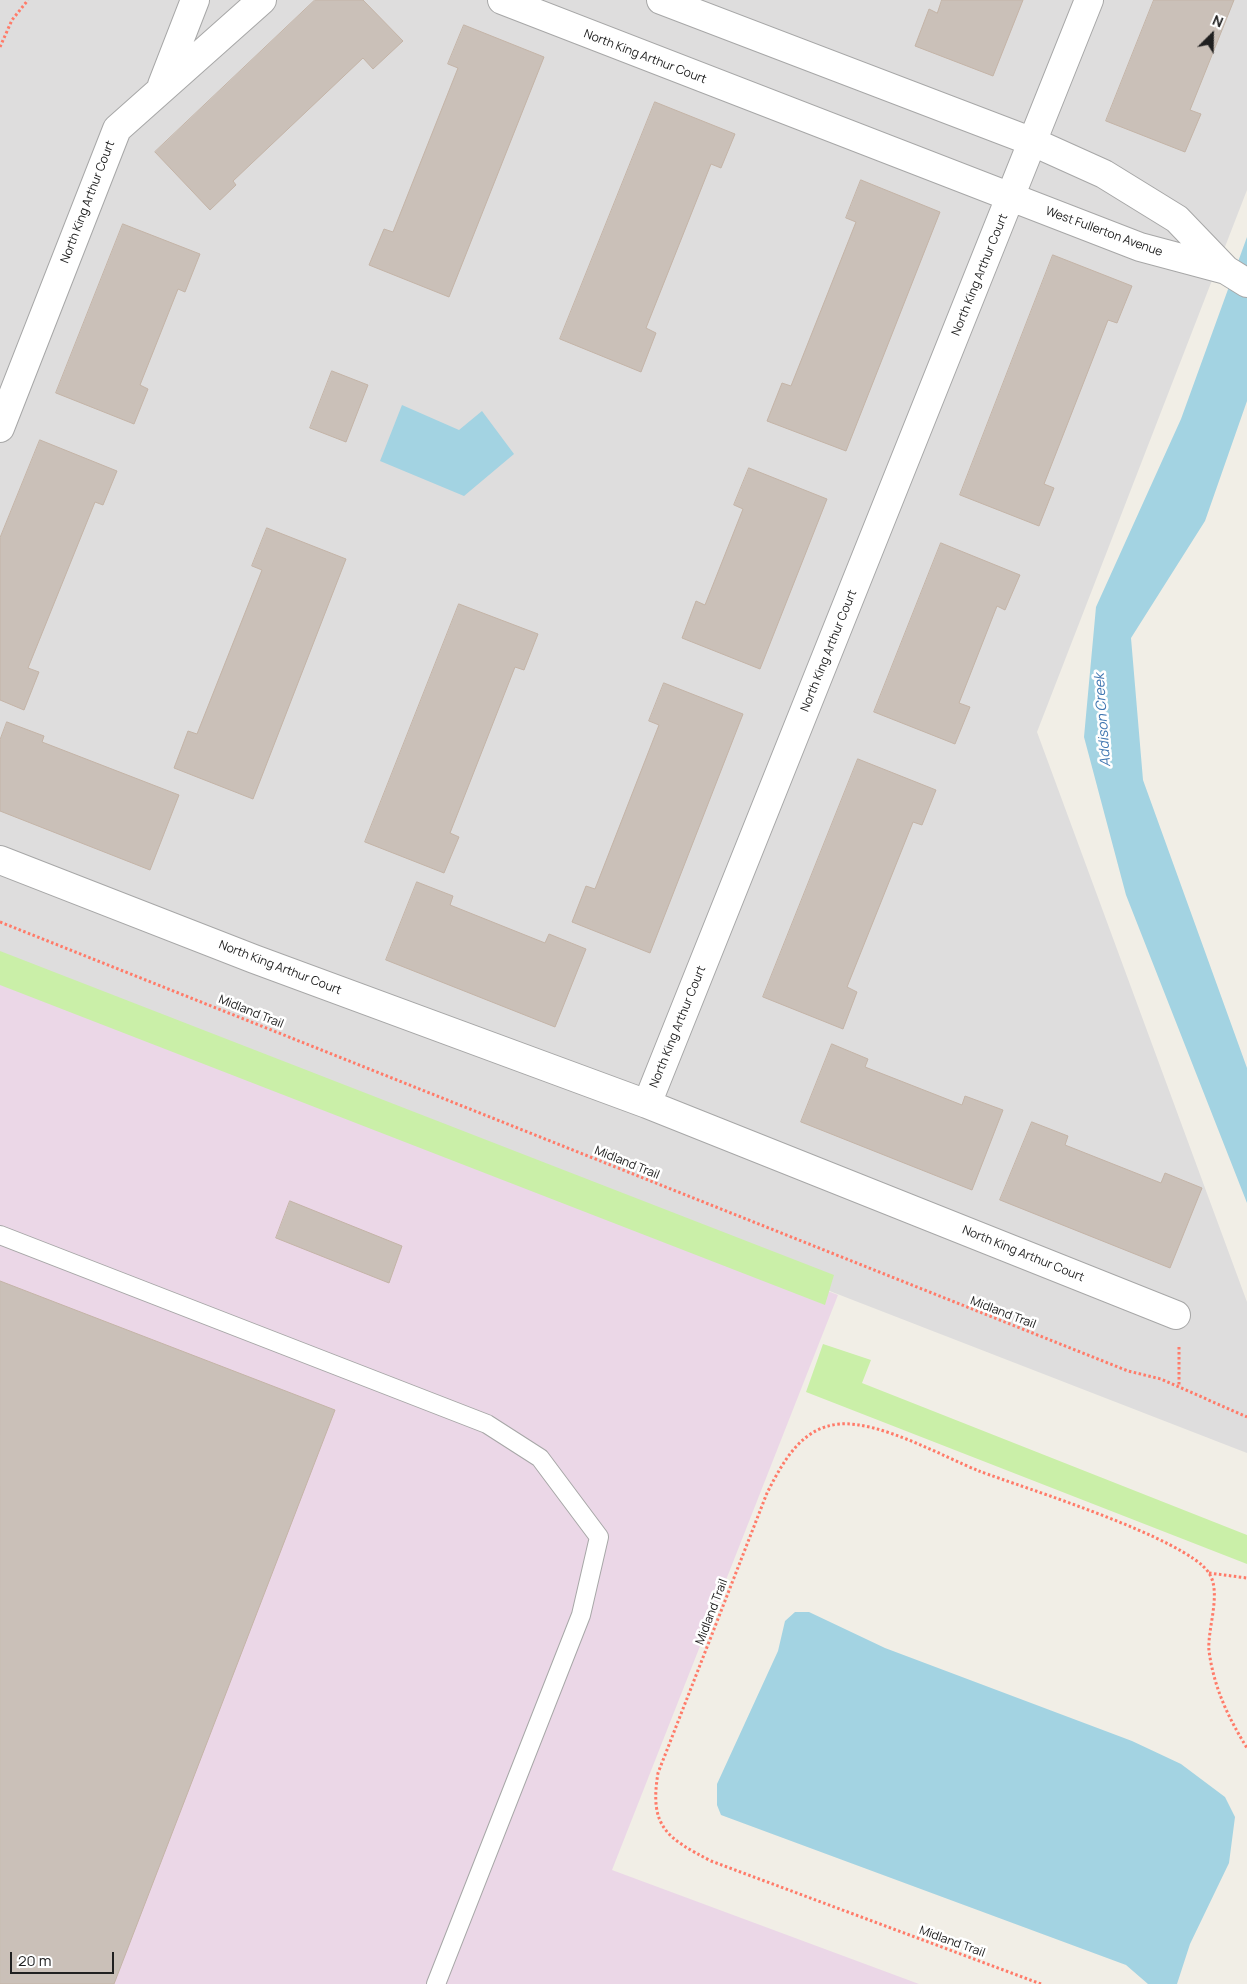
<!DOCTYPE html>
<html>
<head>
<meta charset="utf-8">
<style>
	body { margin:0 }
	#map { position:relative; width:1247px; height:1984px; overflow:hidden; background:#f1eee6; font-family:Manrope,sans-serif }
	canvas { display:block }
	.north { position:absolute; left:1187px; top:10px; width:50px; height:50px; -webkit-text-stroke:4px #fff; paint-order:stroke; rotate:23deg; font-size:14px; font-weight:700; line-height:20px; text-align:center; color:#202020 }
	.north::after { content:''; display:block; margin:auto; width:18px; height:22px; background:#202020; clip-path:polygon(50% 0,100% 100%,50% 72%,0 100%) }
	.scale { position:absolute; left:10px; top:1952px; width:104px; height:22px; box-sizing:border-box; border:2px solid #202020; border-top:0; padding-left:6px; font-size:15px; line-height:18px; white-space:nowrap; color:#202020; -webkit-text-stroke:4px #fff; paint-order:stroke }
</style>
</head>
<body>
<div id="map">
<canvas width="1247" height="1984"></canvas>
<div class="north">N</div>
<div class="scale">20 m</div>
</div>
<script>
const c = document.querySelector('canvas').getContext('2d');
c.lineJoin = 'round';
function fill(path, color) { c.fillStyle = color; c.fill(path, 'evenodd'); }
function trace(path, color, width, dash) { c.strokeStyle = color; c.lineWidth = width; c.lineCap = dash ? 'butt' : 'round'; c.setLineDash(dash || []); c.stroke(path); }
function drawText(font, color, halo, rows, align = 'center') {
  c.font = font + ' Manrope,sans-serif'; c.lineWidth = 5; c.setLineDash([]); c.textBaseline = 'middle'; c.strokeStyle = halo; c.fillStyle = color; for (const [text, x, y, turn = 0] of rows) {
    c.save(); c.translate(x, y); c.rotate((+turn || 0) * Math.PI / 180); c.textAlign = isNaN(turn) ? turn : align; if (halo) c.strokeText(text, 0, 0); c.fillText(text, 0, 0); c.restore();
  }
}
fill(new Path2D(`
	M0 0H1247V190L1037 732 1247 1302V1453L0 969Z`), '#dedddd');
fill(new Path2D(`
	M0 969 838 1295 612 1870 919 1984H0Z`), '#ebd7e7');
fill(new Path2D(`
	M0 951 834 1275 825 1305 0 985Z
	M823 1344 871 1360 862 1383 1247 1535V1564L806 1392Z`), '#caefa8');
fill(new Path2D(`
	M1247 237V401L1205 521 1131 638 1143 780 1247 1068V1203L1126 895 1084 737 1096 607 1181 419Z
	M402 405 459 430 482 411 514 454 464 496 380 461Z
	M795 1612H809L885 1648 1132 1741 1181 1764 1225 1797 1235 1817 1229 1863 1190 1944 1177 1984H1148L1126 1965 721 1815 717 1805V1784L778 1651 785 1621Z`), '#a3d3e2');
const building = new Path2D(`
	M315 0H363L403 41 373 69 363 58 233 181 236 185 210 210 155 152Z
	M942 0H1023L993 76 915 46 929 9 937 13Z
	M1154 0H1234L1190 110 1201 114 1185 152 1106 121Z
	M464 25 544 57 449 297 369 265 384 229 393 232 458 68 448 64Z
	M655 102 735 134 721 168 711 164 646 328 656 333 641 372 560 339Z
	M861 180 940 212 846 451 767 421 782 383 791 386 856 222 846 218Z
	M123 224 200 254 185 292 178 289 140 385 148 389 134 424 56 393Z
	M1053 255 1132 286 1117 323 1108 320 1044 484 1054 488 1039 526 960 495Z
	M332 371 368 385 346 442 310 428Z
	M40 440 117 471 103 505 95 502 28 668 39 672 24 710 0 700V538Z
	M749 468 827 499 760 669 682 638 696 601 705 605 743 509 734 505Z
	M267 528 346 559 253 799 174 768 188 731 197 734 262 570 252 566Z
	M941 543 1020 575 1005 610 997 606 959 703 970 707 955 744 874 712Z
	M459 604 538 634 524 670 515 667 450 833 459 837 444 873 365 842Z
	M664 683 743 714 650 953 572 922 586 886 595 889 659 725 649 721Z
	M7 722 44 736 42 742 179 795 150 870 0 811V740Z
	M858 759 936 790 922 825 913 822 847 987 857 992 843 1029 763 997Z
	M417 882 453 896 450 905 545 943 549 934 586 949 555 1027 386 960Z
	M832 1044 868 1059 865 1067 962 1105 965 1096 1003 1110 972 1190 801 1122Z
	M1032 1122 1068 1136 1065 1145 1161 1183 1165 1173 1202 1188 1170 1268 1000 1200Z
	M290 1201 402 1246 389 1283 276 1238Z
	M0 1281 335 1410 114 1984H0Z`);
fill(building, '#cac0b8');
trace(building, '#c4b4a7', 1);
const lane = new Path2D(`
	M0 1235 487 1424 540 1458 599 1537 581 1615 436 1984`);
const street = new Path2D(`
	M502 0 1140 247 1226 270
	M661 0 1033 142 1104 174 1177 219 1226 270 1247 283
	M162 85 195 0
	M0 428 117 129 262 0
	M0 860 254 959 647 1104 1176 1315
	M647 1104 1089 0`);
trace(lane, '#a7a7a7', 20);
trace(street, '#a7a7a7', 30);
trace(new Path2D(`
	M0 47 12 20 28 0
	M0 922 1128 1371 1161 1379 1247 1417
	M1179 1347V1386
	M1209 1573 1247 1578
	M1041 1984 711 1861C667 1838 649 1827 658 1773L767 1493C783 1462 801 1427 840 1424 880 1421 942 1456 979 1471 1024 1488 1186 1538 1209 1573 1222 1593 1207 1629 1209 1651 1214 1688 1228 1717 1247 1748`), '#ff7b69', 3, [2.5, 2.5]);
trace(lane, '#fff', 18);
trace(street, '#fff', 28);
drawText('12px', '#202020', '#fff', [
	["North King Arthur Court",645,57,21],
	["North King Arthur Court",88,202,-69],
	["West Fullerton Avenue",1104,232,20],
	["North King Arthur Court",980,275,-68],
	["North King Arthur Court",829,651,-68],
	["North King Arthur Court",280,968,21],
	["Midland Trail",251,1012,22],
	["North King Arthur Court",678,1027,-68],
	["Midland Trail",627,1163,22],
	["North King Arthur Court",1023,1254,22],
	["Midland Trail",1003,1313,21],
	["Midland Trail",712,1612,-69],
	["Midland Trail",952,1942,20]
]);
drawText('italic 14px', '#4177b1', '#fff', [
	["Addison Creek",1103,720,-94]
]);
</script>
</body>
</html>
